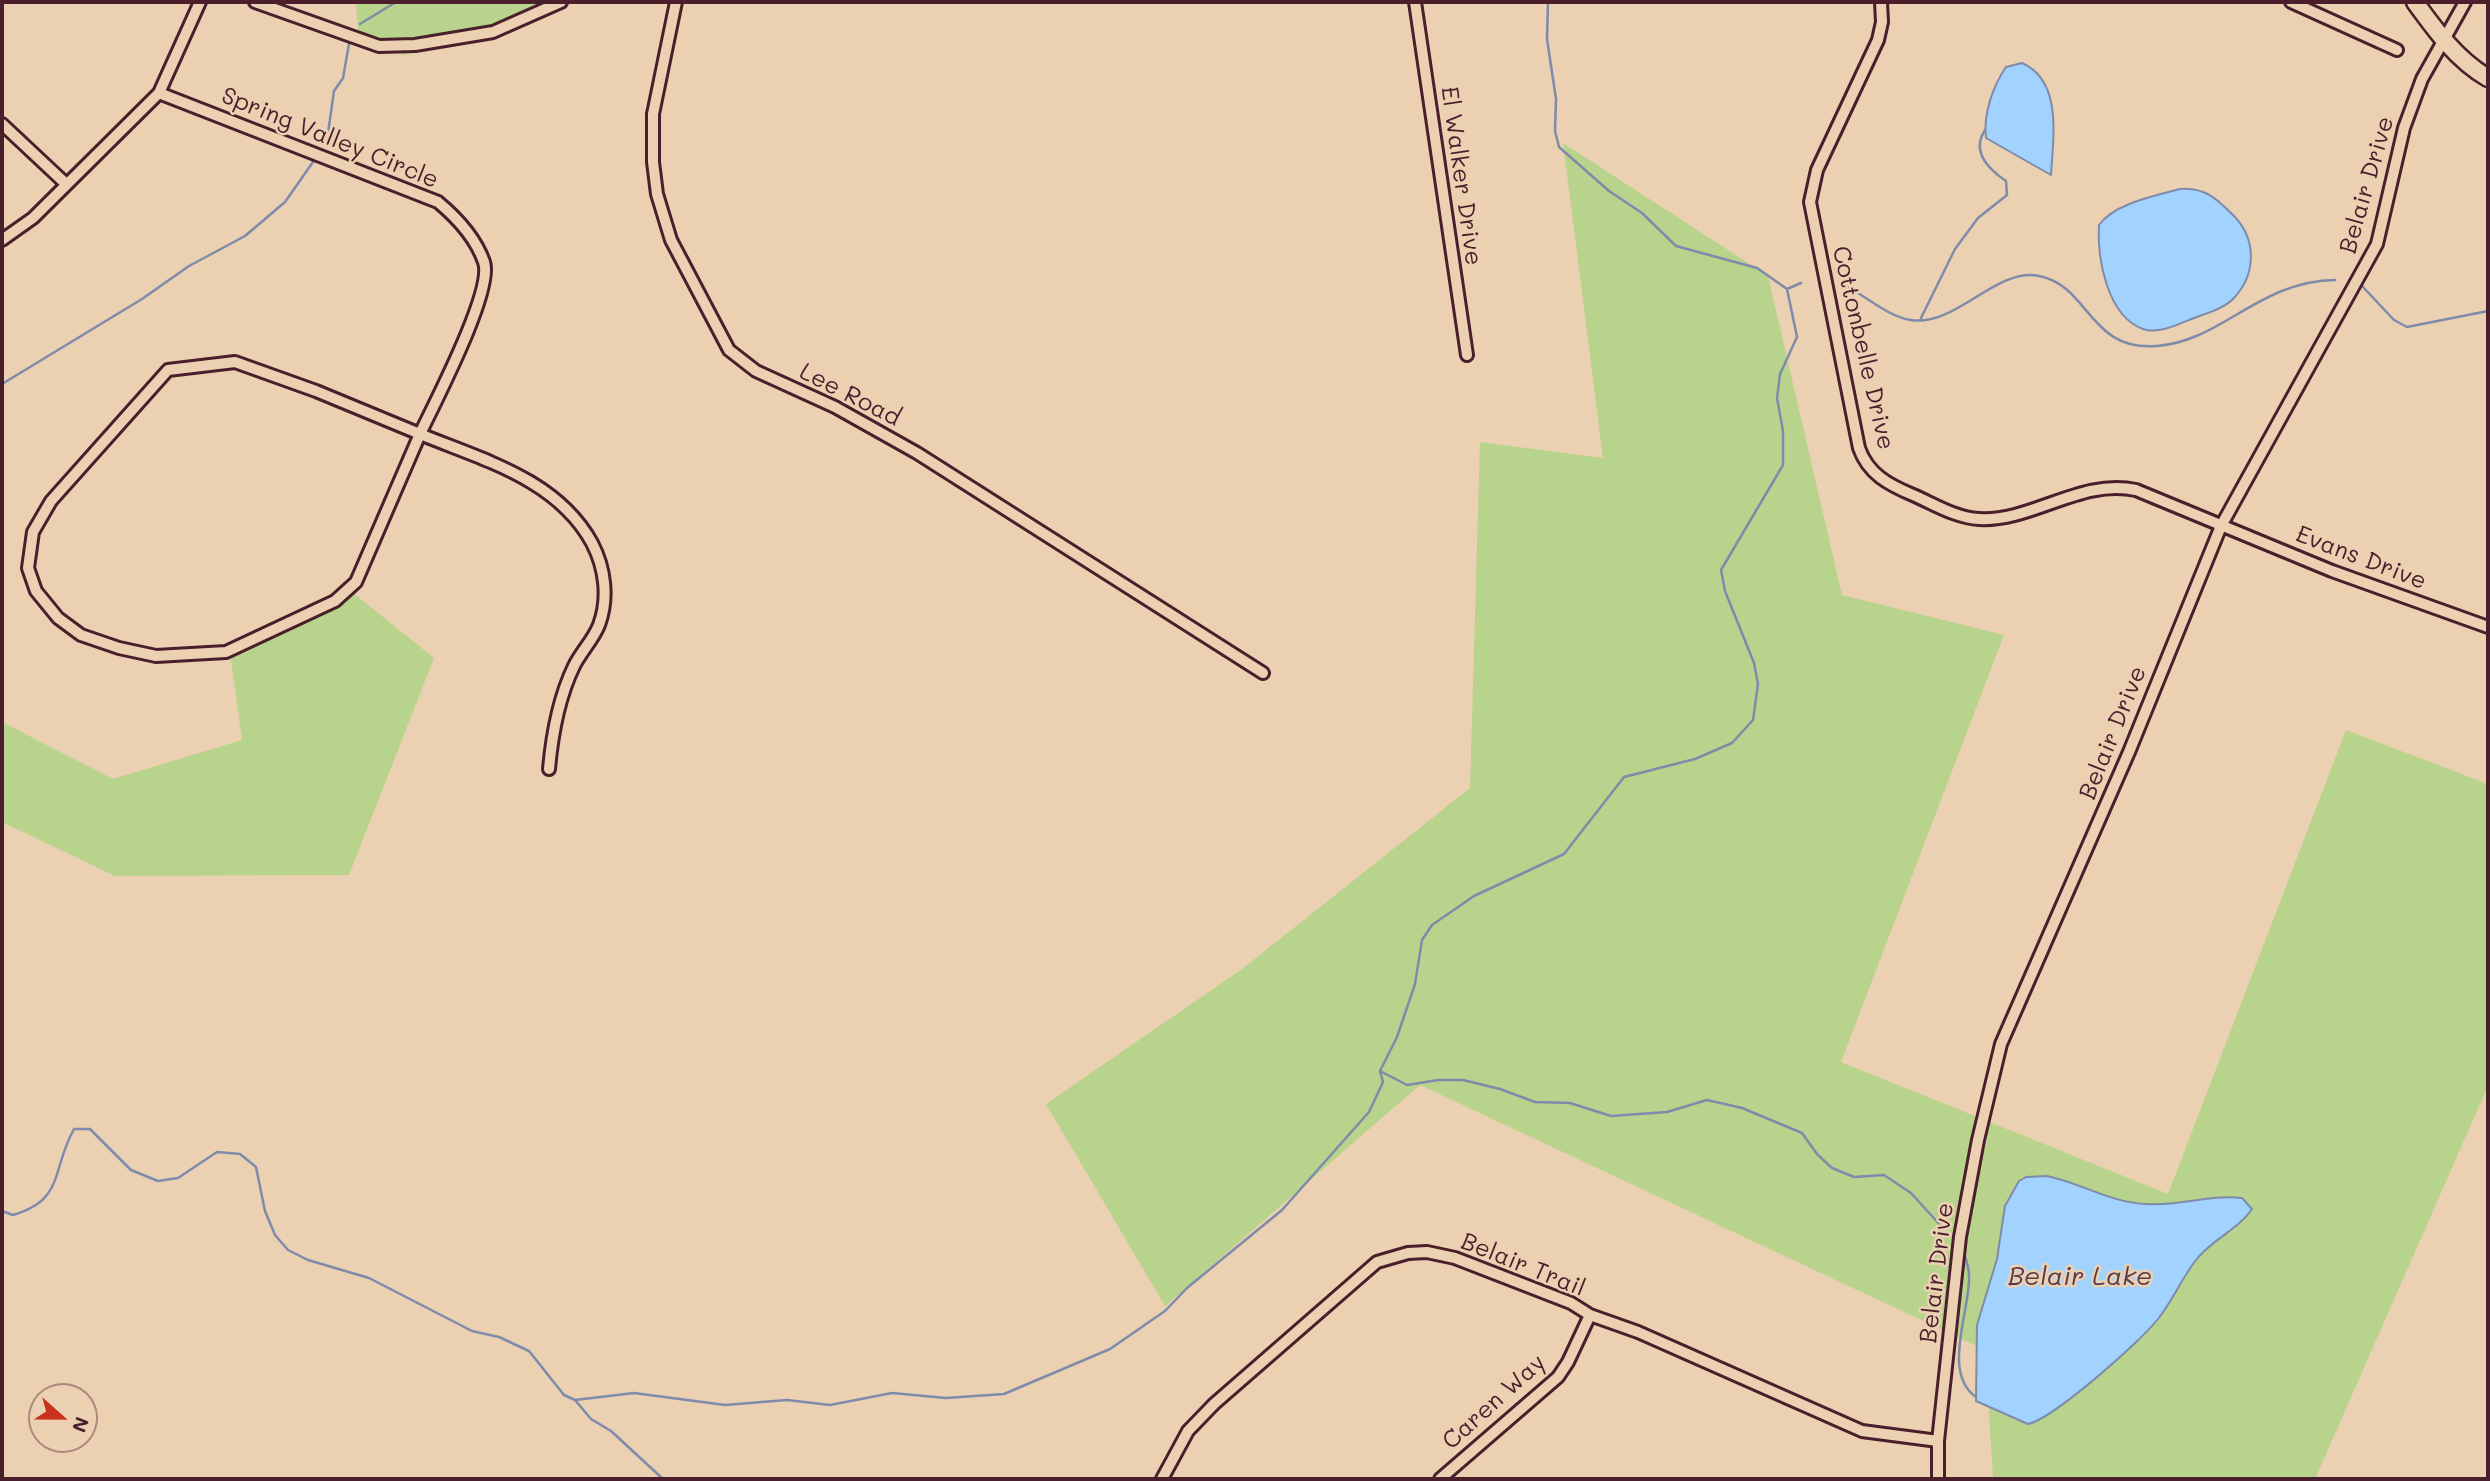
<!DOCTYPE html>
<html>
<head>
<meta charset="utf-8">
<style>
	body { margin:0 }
	#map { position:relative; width:2490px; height:1481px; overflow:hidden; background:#ebd0b2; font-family:Mali,sans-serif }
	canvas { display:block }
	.frame { position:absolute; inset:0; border:4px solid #4a1f2b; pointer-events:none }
	.north { position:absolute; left:28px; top:1383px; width:70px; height:70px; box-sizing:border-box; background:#ebd0b2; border:2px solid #ab897c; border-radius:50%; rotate:111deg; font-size:19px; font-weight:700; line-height:28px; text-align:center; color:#4a1f2b }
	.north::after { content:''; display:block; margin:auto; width:24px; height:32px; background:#c8321e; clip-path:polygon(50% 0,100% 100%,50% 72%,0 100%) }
</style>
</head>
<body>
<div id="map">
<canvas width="2490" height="1481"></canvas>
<div class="frame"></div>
<div class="north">N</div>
</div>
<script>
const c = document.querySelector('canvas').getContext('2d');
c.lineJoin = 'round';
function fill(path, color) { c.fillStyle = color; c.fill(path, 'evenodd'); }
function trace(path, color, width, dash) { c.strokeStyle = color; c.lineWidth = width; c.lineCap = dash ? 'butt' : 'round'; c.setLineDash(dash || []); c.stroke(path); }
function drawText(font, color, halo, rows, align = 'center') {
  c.font = font + ' Mali,sans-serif'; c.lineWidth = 5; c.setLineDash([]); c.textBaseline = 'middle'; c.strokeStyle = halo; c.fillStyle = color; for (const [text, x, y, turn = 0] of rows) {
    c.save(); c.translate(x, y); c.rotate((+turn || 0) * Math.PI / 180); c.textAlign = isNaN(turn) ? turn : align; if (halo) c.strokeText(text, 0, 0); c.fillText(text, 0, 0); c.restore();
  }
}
fill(new Path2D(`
	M356 2H537L544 18 473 40 404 55 358 30Z
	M1563 143 1768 276 1842 595 2004 635 1841 1062 2168 1194 2346 730 2488 784V1086L2315 1479H1993L1985 1350 1420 1085 1165 1306 1046 1104 1242 969 1470 788 1480 442 1603 458Z
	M352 592 434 658 349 875 115 876 2 822V722L113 779 242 740 230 652Z`), '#b8d48c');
const water = new Path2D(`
	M2022 63C2063 81 2053 138 2051 175L1986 138C1983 114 1993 86 2006 67Z
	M2180 189C2206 187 2218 200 2235 217 2257 241 2256 275 2233 299 2222 310 2203 314 2189 320 2175 326 2157 334 2143 329 2107 316 2097 258 2099 225 2115 203 2155 196 2180 189Z
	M2047 1176C2081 1183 2109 1202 2145 1204 2178 1207 2209 1194 2242 1198L2252 1209C2238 1230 2212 1239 2196 1260 2182 1278 2173 1300 2158 1319 2141 1341 2053 1419 2028 1424L1976 1401 1977 1325 1997 1259 2005 1206 2019 1181 2026 1177Z`);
fill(water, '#a1d3fe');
trace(water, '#7e8baa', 2);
trace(new Path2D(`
	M360 24 396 2
	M322 142 328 133 334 91 343 78 349 44
	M2363 287 2394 320 2407 327 2488 311
	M1849 288C1869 298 1889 317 1911 320 1956 327 1996 267 2039 276 2090 286 2089 352 2157 346 2222 341 2259 281 2335 280
	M1787 289 1801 283
	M1921 318 1955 249 1978 218 2007 195 2006 181C1988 169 1971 151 1985 130
	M2 384 142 299 189 266 245 236 285 202 313 162
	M1380 1071 1407 1085 1438 1080H1463L1500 1089 1535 1102 1570 1103 1611 1116 1667 1112 1707 1100 1742 1108 1802 1133 1817 1154 1832 1168 1854 1177 1884 1175 1911 1193 1942 1227
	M2 1211 13 1215C65 1200 51 1170 74 1129H90L131 1170 158 1181 178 1178 217 1152 240 1154 256 1167 265 1211 275 1235 288 1250 308 1260 369 1278 472 1331 499 1337 529 1351 564 1395 575 1400 634 1393 725 1405 787 1400 830 1405 892 1393 946 1398 1004 1394 1110 1349 1165 1311 1187 1288 1282 1210 1369 1112 1383 1082 1380 1071 1397 1037 1415 984 1422 940 1432 925 1474 896 1564 854 1624 777 1695 759 1732 743 1753 720 1758 684 1754 663 1725 591 1721 570 1783 465V431L1777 398 1780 374 1797 337 1787 289 1757 268 1676 246 1642 213 1609 191 1559 147 1555 131 1556 99 1547 39 1548 2
	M1964 1253C1966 1260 1969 1268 1969 1275 1971 1309 1941 1373 1976 1397
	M575 1400 591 1419 611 1431 663 1479`), '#7e8baa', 2.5);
const street = new Path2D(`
	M255 2 379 46 415 45 493 32 561 2
	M676 2 653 114V162L657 194 671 240 729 350 756 371 835 407 917 453 1263 673
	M1415 2 1467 355
	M1881 2 1882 22 1878 40 1817 170 1810 202 1859 448C1868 474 1889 485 1913 495 1934 504 1956 518 1979 519 2032 522 2081 478 2136 490L2332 571 2488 627
	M2291 2 2397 50
	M159 93 438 202C456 217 476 239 484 262 494 290 434 404 420 434 483 460 557 479 592 543 605 568 609 598 599 625 593 640 581 652 574 666 559 697 552 735 549 769
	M2 124 65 183
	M2 240 33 218 159 93 200 2
	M235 362 316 391 420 434 356 582 335 601 226 652 156 656 119 648 81 635 58 618 36 591 28 568 33 532 51 501 168 370Z
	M1162 1479 1188 1431 1214 1404 1377 1262 1408 1253 1427 1252 1455 1258 1571 1303 1590 1315 1638 1332 1862 1431 1938 1441
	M1440 1479 1558 1377 1568 1362 1590 1315
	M1938 1479V1441L1960 1237 1978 1140 2001 1044 2129 752 2221 526 2377 244 2404 128 2422 79 2465 2`);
const secondary = new Path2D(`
	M2415 2C2436 31 2457 60 2488 78`);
trace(street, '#4a1f2b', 16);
trace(secondary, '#4a1f2b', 21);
trace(street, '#ebd0b2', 10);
trace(secondary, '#ebd0b2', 16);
drawText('24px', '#4a1f2b', '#ebd0b2', [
	["Spring Valley Circle",330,138,22],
	["El Walker Drive",1461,176,82],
	["Belair Drive",2367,185,-74],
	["Cottonbelle Drive",1863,348,77],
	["Lee Road",850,395,27],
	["Evans Drive",2361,558,21],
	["Belair Drive",2113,733,-68],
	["Belair Trail",1523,1265,22],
	["Belair Drive",1937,1273,-83],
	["Caren Way",1494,1402,-42]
]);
drawText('italic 26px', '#573a4b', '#ebd0b2', [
	["Belair Lake",2080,1277]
]);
</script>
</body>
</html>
